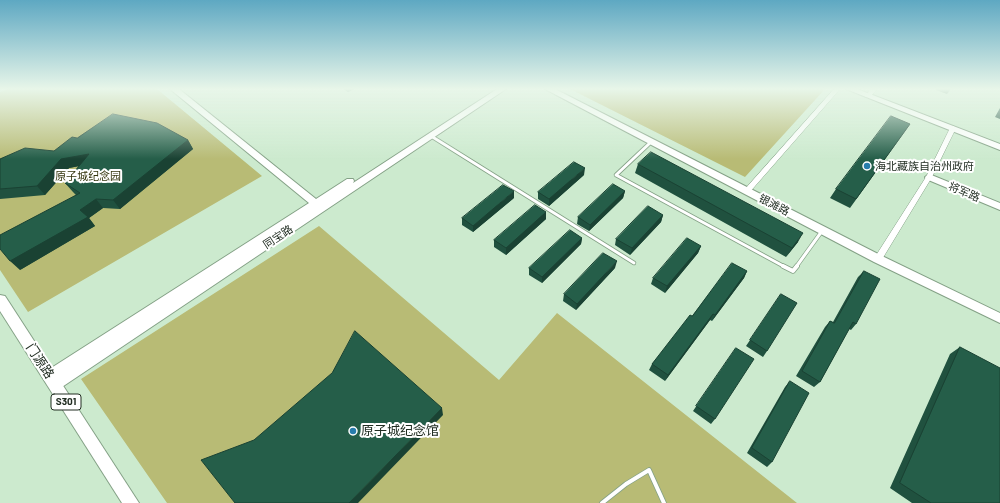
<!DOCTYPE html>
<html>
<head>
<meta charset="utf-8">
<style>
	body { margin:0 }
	canvas { display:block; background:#cceace }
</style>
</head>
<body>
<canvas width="1000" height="503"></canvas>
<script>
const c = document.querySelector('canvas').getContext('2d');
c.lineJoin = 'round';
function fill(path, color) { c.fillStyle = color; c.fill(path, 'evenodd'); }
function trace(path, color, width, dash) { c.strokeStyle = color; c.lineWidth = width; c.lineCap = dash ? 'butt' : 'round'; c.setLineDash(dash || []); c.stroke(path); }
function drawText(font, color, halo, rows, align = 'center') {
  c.font = font + ' Barlow,"Noto Sans SC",sans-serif'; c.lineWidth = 4; c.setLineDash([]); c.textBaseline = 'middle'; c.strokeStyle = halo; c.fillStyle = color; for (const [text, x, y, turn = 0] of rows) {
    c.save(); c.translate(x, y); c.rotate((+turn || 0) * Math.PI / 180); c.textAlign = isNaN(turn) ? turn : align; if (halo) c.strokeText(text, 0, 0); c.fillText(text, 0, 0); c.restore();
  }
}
fill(new Path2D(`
	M8 89H157L262 176 28 312 0 270V92Z
	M570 89H825L745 177Z
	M319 226 499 380 557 313 797 503H167L81 379Z`), '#b8bb75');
const laneFar1 = new Path2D(`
	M431 136 634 263
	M651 142 616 175 785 267
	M796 267 822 231`);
const lane = new Path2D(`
	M783 266 793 271 797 266
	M602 503 626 484 649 470 664 503`);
const street = new Path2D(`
	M834 89H840L749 193H745L744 191 745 189Z
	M871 89H877L870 97H866L865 96Z
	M953 126 956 128 932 177 881 261H875L874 259 875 257 926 177 950 128Z`);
const secondary = new Path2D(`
	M170 89H179L316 199 347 179H353L354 181 353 183 497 89H506L59 389 55 391 51 389 49 385 52 380 49 381 45 380 43 376 45 372 309 203Z
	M545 89H555L882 256 1000 313V323L874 262Z
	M846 89H857L1000 144V150Z
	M929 174 1000 203V210L926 179 925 177Z`);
const primary = new Path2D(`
	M0 295 5 296 139 503H122L0 311Z`);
trace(laneFar1, '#84a186', 4.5);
trace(lane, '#84a186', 5.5);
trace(street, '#84a186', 1);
trace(secondary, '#84a186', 2);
trace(primary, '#84a186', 2);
trace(laneFar1, '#fff', 3);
trace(lane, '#fff', 4);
fill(street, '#fff');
fill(secondary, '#fff');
fill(primary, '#fff');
fill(new Path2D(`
	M343 89H354L348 92Z
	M936 89H951L947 94 936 90Z
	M1000 108V119L995 117Z
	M910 124 850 208 830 198 836 189Z
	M77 138 188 140 193 149 120 209 103 208 89 218 95 226 20 270 76 195 73 192 65 183 79 166 69 168 45 195 0 199V159L54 151Z
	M638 164 798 242 786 257 635 173Z
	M584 175 549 206 538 199V192Z
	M625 191 623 198 589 231 577 224 578 217Z
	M514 198 473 232 462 225V218Z
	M546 212V219L506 255 494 247V240Z
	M663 215 661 222 630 255 615 245 616 239Z
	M582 238 581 244 542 283 529 275V268Z
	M701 246 698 253 665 293 651 284 653 278Z
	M615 268 576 310 563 301 564 294Z
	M747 271 744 278 712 321 710 320 665 381 649 370 652 364 692 316Z
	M864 271 856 324 851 330 849 329 820 382 814 387 796 376 825 327 830 321 833 322 858 277Z
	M781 294 767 351 763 357 746 346Z
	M960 347 1000 503H912L890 488 950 354Z
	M736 348 715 419 711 424 693 411Z
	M790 381 772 462 767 467 747 453 785 387Z`), '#20513f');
fill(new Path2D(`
	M348 89H354L348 92Z
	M188 140 193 149 120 209 113 200Z
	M89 154 96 163 69 168 45 195 37 186 61 159Z
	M585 168 584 175 549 206V199Z
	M514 191V198L473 232V226Z
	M625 191 623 198 589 231 590 225Z
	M96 199 103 208 89 218 95 226 20 270 10 261 80 210Z
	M546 212V219L506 255V248Z
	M663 215 661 222 630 255 632 248Z
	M803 233 798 242 786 257 792 248Z
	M582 238 581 244 542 283V277Z
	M701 246 698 253 665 293 667 286Z
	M617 261 615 268 576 310 577 304Z
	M747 271 744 278 712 321 715 315Z
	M713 314 710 320 665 381 668 375Z
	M442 408 443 415 358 503H349Z`), '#1a4233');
const building = new Path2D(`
	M113 114 157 123 188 140 113 200 96 199 80 210 88 217 10 261 0 249V235L80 193 65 183 89 154 61 159 37 186 0 189V159L25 148 54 151 72 137 77 138Z
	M891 116 910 124 856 199 836 189Z
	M651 152 803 233 792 248 638 164Z
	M574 162 585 168 549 199 538 192Z
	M613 184 625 191 590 225 578 217Z
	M503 185 514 191 473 226 462 218Z
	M535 205 546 212 506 248 494 240Z
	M648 206 663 215 632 248 616 239Z
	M570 230 582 238 542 277 529 268Z
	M687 238 701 246 667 286 653 278Z
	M603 253 617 261 577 304 564 294Z
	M732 263 747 271 715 315 713 314 668 375 652 364 690 315 692 316Z
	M864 271 880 279 856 324 853 322 820 382 802 371 830 321 834 323Z
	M781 294 797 303 767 351 750 340Z
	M355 331 442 408 349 503H235L201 460 254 440 332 373Z
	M960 347 1000 368V503H931L900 483Z
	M736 348 754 359 715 419 696 406Z
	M790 381 809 393 772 462 752 448Z`);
fill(building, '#255e49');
trace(building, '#1a4233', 1);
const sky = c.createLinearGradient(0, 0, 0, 159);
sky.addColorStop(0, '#5ea8c2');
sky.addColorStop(0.56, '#e8f6e9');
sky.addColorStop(1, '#e8f6e900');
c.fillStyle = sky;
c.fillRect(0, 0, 1000, 159);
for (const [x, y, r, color] of [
	[867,166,4,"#277cac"],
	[353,431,4,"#277cac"]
]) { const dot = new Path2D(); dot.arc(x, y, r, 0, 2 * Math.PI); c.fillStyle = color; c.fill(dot); trace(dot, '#fff', 1.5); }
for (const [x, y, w] of [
	[66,402,30]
]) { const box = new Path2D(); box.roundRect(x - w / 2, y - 8, w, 16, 3); c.fillStyle = '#fff'; c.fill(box); trace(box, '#222e23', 1); }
drawText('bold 10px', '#222e23', null, [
	["S301",66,402]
]);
drawText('11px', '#222e23', '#fff', [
	["海北藏族自治州政府",875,166]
], 'left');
drawText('11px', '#35360e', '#fff', [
	["原子城纪念园",88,176]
]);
drawText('11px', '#222e23', '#fff', [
	["将军路",964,192,23],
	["银滩路",774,205,27],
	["同宝路",278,237,-33]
]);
drawText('13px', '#222e23', '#fff', [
	["门源路",40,361,57]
]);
drawText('13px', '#222e23', '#fff', [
	["原子城纪念馆",361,431]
], 'left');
</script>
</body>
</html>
